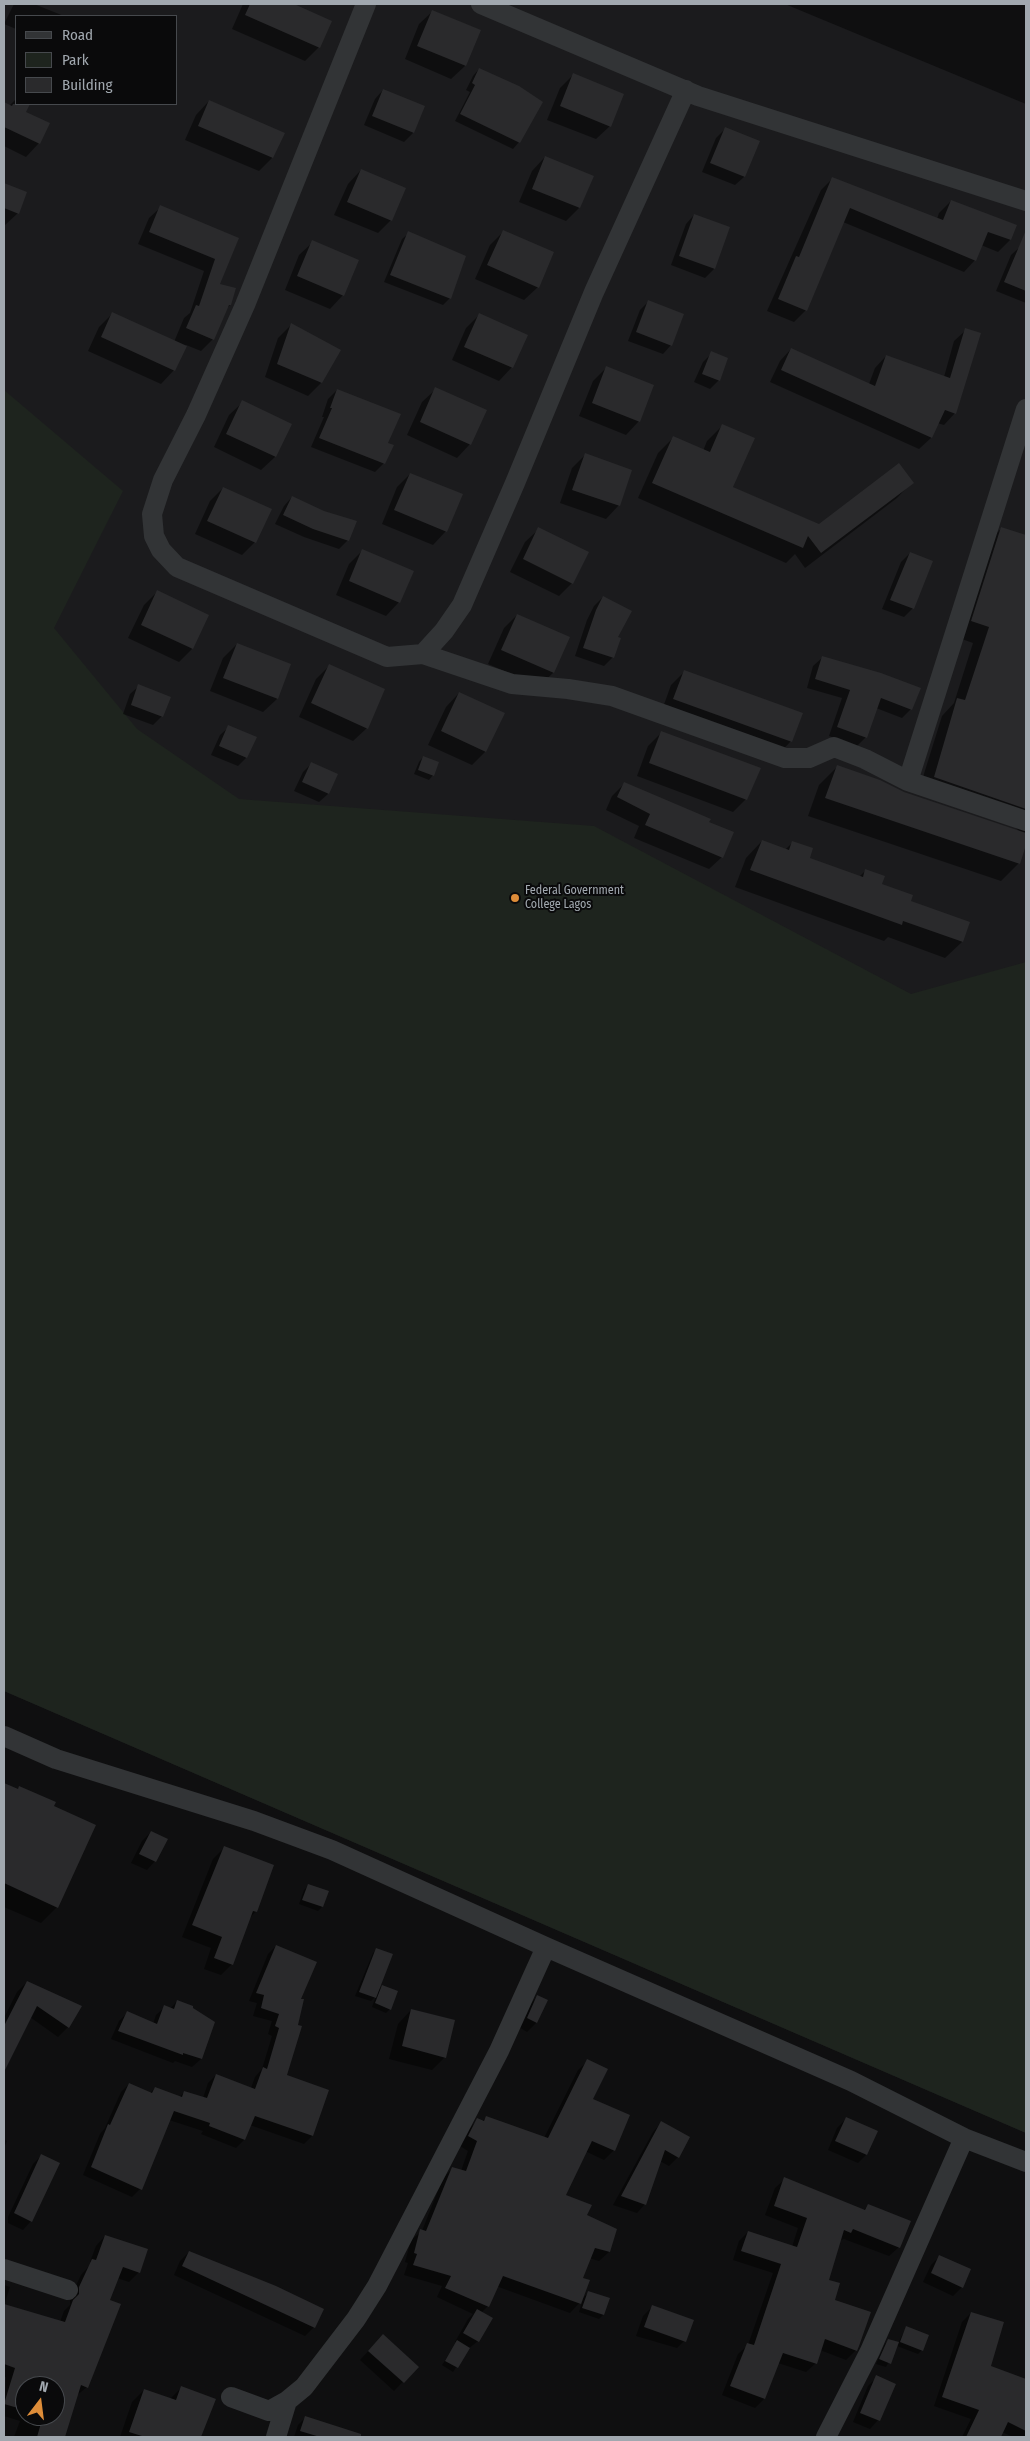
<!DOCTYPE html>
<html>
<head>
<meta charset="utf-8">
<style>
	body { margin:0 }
	#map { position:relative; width:1030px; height:2441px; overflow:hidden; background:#0f0f10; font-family:"Fira Sans Condensed",sans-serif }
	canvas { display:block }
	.frame { position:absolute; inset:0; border:5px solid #a1a8af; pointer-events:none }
	.legend { position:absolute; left:15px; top:15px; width:162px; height:90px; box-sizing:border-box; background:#0a0a0b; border:1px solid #46494d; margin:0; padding:6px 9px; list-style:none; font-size:15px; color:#a1a8af }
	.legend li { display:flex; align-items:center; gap:10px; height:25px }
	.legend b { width:25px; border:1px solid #46494d }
	.north { position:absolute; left:15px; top:2376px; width:50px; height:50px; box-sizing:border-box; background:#0a0a0b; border:1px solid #46494d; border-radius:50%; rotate:15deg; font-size:14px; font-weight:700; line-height:20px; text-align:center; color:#a1a8af }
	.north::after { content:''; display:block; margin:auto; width:18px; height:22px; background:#de8d39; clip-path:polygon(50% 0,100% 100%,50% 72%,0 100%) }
</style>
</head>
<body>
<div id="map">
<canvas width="1030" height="2441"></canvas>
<div class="frame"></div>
<ul class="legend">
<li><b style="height:6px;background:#323436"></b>Road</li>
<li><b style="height:14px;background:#1e241e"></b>Park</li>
<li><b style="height:14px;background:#2a2a2c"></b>Building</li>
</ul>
<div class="north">N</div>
</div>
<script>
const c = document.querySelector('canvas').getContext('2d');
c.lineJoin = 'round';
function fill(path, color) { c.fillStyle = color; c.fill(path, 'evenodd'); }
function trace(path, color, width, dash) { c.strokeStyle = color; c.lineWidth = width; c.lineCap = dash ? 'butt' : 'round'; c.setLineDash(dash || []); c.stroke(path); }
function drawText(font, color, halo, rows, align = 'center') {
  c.font = font + ' "Fira Sans Condensed",sans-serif'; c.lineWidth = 4; c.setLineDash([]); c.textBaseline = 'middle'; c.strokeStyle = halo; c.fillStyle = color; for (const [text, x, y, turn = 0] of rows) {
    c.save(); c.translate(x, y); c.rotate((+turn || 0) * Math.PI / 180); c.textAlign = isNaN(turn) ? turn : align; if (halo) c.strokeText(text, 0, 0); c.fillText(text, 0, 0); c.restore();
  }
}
fill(new Path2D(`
	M4 4H785L1026 104V2133L4 1691ZM16 16H176V104H16Z`), '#1b1b1d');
fill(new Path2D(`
	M4 390 123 491 54 628 137 729 239 799 594 826 911 994 1026 962V2133L4 1691Z`), '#1e241e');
fill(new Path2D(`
	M14 4H34L64 16H16V29L4 24Z
	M243 4H290L330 21 319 47 305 61 232 29Z
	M433 11 480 30 465 66 451 79 405 59 419 24Z
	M479 69 519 142 513 149 455 121 470 92 466 90 473 76Z
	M573 75 610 126 596 139 547 120 560 88Z
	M383 90 423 107 413 133 404 142 364 125 375 99Z
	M16 99V104L28 105 24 113 39 143 26 157 4 146V103L9 106Z
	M209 101 283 133 272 158 259 171 185 140 196 115Z
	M725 129 758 142 744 177 735 185 702 172 716 138Z
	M545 157 579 208 566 221 519 202 532 171Z
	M361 170 391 220 378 233 334 215 348 184Z
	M833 178 937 219 939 213 951 201 1015 225 1010 240 998 252 981 245 975 260 964 272 843 222 806 310 794 322 767 311 821 190Z
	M4 184 26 193 18 213 4 226Z
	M161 207 238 239 219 284 230 305 226 309 213 339 201 351 186 345 174 370 161 384 88 351 99 327 112 314 174 342 184 318 190 313 204 271 138 244 149 218Z
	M694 215 729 228 714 269 705 278 671 265 686 224Z
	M503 232 538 287 524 300 475 279 490 245Z
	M409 233 450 298 443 305 384 282 402 239Z
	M313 242 343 295 330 309 285 290 299 255Z
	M1020 247 1026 249V303L996 291 1011 255Z
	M648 302 671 345 663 354 628 341 640 310Z
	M479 315 512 367 499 381 452 360 466 328Z
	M291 325 321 383 308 396 265 377 278 338Z
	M966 330 955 413 944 425 937 423 931 438 919 449 770 382 780 361 791 349 869 384 875 368 886 356 944 377 954 341Z
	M712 353 719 380 710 389 694 382 703 362Z
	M606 368 639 421 626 435 579 416 593 381Z
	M436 389 470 444 457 458 407 435 422 402Z
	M337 390 387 443 384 463 375 472 311 447 324 417H322L328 399Z
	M243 402 290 424 275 457 261 470 214 447 229 415Z
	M722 426 732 487 820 525 912 482 897 498 805 568 795 554 786 563 638 498 658 453 673 438 703 451 707 441Z
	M585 455 619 505 606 519 560 503 572 468Z
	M410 474 446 531 433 545 382 524 397 487Z
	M223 488 255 542 242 555 195 534 210 501Z
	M292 497 348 540 339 549 304 537 275 524 284 506Z
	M1002 528 1026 536V841L1019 863 1001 881 808 816 819 785 837 767 904 793 1021 833 1014 826 918 793 942 716 954 703 973 643 956 637 985 544Z
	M539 529 572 583 559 596 510 572 525 542Z
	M362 551 399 602 386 616 336 595 349 564Z
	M910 553 913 608 904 617 882 609 901 562Z
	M157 592 192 649 179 662 128 638 144 605Z
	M603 597 616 638 613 657 604 666 575 656 587 620 594 606Z
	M517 615 568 638 553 673 539 686 488 664 504 628Z
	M237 644 290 665 277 699 263 712 210 691 223 658Z
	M822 658 911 709 902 718 876 708 866 737 857 746 829 736 842 698 807 688 813 666Z
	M330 665 367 728 353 741 299 717 316 679Z
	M684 672 791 741 778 755 661 713 671 685Z
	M139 686 162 716 153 725 123 714 130 694Z
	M459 693 503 714 485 752 472 765 428 745 446 707Z
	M229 727 246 758 238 766 211 755 220 735Z
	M662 732 746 799 733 812 637 776 648 746Z
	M423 757 433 775 429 780 414 774 419 762Z
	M312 763 337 775 328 794 319 802 294 791 303 772Z
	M624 784 707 823 722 857 709 869 634 838 639 826 606 810 612 796Z
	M762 841 785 850 793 842 808 858 859 877 866 870 881 885 909 901 969 923 962 942 945 958 888 937 884 941 735 887 746 858Z
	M4 1784 17 1790 20 1787 53 1807 57 1907 41 1923 4 1907Z
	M151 1832 155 1861 147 1870 131 1863 142 1841Z
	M224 1848 256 1911 249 1919 232 1964 221 1975 204 1969 211 1948 182 1937 213 1859Z
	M308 1886 322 1907 318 1911 299 1904 304 1890Z
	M276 1946 300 1999 285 2076 328 2090 312 2136 304 2144 250 2125 244 2140 236 2148 201 2134 203 2131 169 2120 140 2189 132 2197 83 2175 100 2134 105 2128 121 2092 129 2084 150 2093 155 2088 179 2097 185 2092 203 2098 208 2083 216 2075 251 2088 255 2077 262 2069 272 2036 268 2034 272 2021 253 2016 257 2003 249 2001 268 1954Z
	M377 1949 378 1991 382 1986 390 2009 386 2013 372 2007 376 1996 371 2001 355 1996 373 1953Z
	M27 1982 68 2027 58 2037 30 2017 4 2069V2018L17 1992Z
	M538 1996 547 2001 536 2023 527 2032 519 2027 529 2005Z
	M177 2001 213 2022 201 2059 192 2067 175 2061 173 2063 111 2039 119 2021 127 2013 153 2024 156 2015 165 2007 170 2009Z
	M411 2010 445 2057 432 2070 389 2059 398 2024Z
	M588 2061 591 2100 614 2150 604 2160 585 2151 564 2196 586 2216 609 2252 599 2261 589 2258 582 2279 581 2300 588 2293 603 2315 599 2319 579 2312 583 2299 570 2313 496 2286 488 2306 481 2313 478 2341 468 2349 453 2372 442 2365 457 2343 455 2342 468 2319 473 2314 437 2297 442 2286 404 2275 408 2263 405 2262 411 2240 422 2231 443 2178 452 2169 461 2171 468 2151 460 2146 468 2130 478 2120 482 2121 486 2118 544 2138 578 2070Z
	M846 2119 866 2155 858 2163 828 2150 837 2128Z
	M661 2123 678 2157 669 2166 660 2161 645 2204 637 2213 613 2205 653 2132Z
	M4 2139 7 2141 4 2148Z
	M41 2156 31 2221 23 2230 8 2223V2217L33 2164Z
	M785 2179 863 2211 868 2205 899 2247 889 2256 844 2239 839 2241 827 2280 834 2301 856 2350 846 2360 820 2350 816 2363 806 2372 778 2363 764 2399 755 2408 722 2395 738 2354 748 2345 773 2273 733 2260 739 2241 748 2232 792 2247 798 2228 765 2215 775 2188Z
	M105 2236 139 2272 129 2282 117 2278 109 2300 87 2387 76 2396 63 2437H14L20 2421 4 2416 6 2377H4V2305L60 2322 64 2311 70 2305V2298L81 2275 90 2265 97 2266 90 2262 96 2246ZM25 2386H55V2416H25Z
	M189 2252 322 2309 314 2327 305 2336 174 2275 180 2261Z
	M940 2256 962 2287 953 2296 923 2282 931 2265Z
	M4 2285 10 2287 4 2305Z
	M652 2307 686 2339 677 2348 636 2336 643 2316Z
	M971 2313 989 2366 1026 2381 1023 2392 1026 2394V2437H1013L1002 2432 1000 2437H962L971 2419 934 2406 962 2322Z
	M906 2328 922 2350 918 2354 897 2346 886 2367 876 2364 885 2344 889 2340 898 2343Z
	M374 2345 417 2367 394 2391 360 2360Z
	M877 2377 894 2384 878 2420 870 2429 853 2422 868 2386Z
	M181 2388 214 2400 200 2437H120L132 2402 144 2390 170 2399Z
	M306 2417 363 2437H294L298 2425Z`), '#0007');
fill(new Path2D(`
	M250 4H294L332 21 320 48 245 15Z
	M432 10 481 30 466 66 417 46Z
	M479 68 519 86 543 102 520 143 460 114 475 85 472 83Z
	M573 73 624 94 611 127 560 106Z
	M383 89 425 106 414 133 372 116Z
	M209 100 285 133 273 158 198 126Z
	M4 102 12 106 13 104H30L26 112 50 123 40 144 4 127Z
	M725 127 760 141 745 177 710 163Z
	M545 156 594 176 580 208 532 189Z
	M361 169 406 188 392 221 347 202Z
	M832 177 943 220 951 200 1017 225 1011 240 988 232 976 261 850 208 807 311 778 299 796 256 799 257Z
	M4 183 27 192 19 214 4 208Z
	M160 205 239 238 220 284 236 288 231 305H229L214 340 186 328 196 305 199 306 215 259 149 232Z
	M694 214 730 227 715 269 679 256Z
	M503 230 554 252 539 288 487 265Z
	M1026 230V291L1004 282Z
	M408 231 466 256 451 299 390 275Z
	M312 240 359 260 344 296 297 276Z
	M648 300 684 314 672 346 636 332Z
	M112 312 187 346 175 371 101 337Z
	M479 313 528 335 513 368 464 347Z
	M291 323 341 350 322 383 277 364Z
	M965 328 981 333 956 414 945 410 932 438 781 370 791 348 875 386 886 355 950 378Z
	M711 351 728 358 720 381 702 374Z
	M606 366 654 385 640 422 592 403Z
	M435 387 487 410 471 445 420 422Z
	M337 389 401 414 388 443 394 445 385 464 319 438 332 408H330Z
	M242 400 292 424 276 457 226 434Z
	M722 424 755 438 733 487 819 524 899 463 914 483 821 553 808 536 803 548 652 483 673 436 710 452Z
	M585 453 632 470 620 506 572 490Z
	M410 473 463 494 447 532 394 510Z
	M223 487 272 509 256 543 207 521Z
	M292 496 324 511 357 521 349 541 313 529 283 515Z
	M538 527 589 552 573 584 523 559Z
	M1001 527 1026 535V809L934 777 957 698 965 700 989 627 971 621Z
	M362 549 414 571 400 603 349 581Z
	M910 552 933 561 914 609 890 600Z
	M157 590 209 615 193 649 141 625Z
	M603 596 632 611 618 637 621 638 614 658 583 648 596 610Z
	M517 614 570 637 554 673 501 650Z
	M237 643 291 664 278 699 223 678Z
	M822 656 881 673 921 688 912 710 881 698 867 738 837 727 850 690 815 679Z
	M329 664 385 689 368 729 311 703Z
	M684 670 803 713 792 742 673 699Z
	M138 684 171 697 163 717 131 705Z
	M459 692 505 713 486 752 441 731Z
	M228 725 257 737 247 758 219 746Z
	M661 731 761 768 747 800 649 763Z
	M423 756 439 762 434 776 418 770Z
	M311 762 338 774 329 794 302 782Z
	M837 765 880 780 904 792 1026 833V845L1020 864 825 798Z
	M624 782 711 819 709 822 734 832 723 858 645 825 650 814 617 797Z
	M762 840 789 850 792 841 813 848 810 858 863 877 865 869 885 876 882 884 913 895 911 901 970 922 963 942 903 921 902 925 750 870Z
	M4 1783 18 1789 19 1786 56 1802 54 1806 96 1825 58 1908 4 1883Z
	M151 1831 168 1839 156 1862 139 1854Z
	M224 1846 274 1865 257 1912 253 1911 233 1965 214 1958 222 1937 192 1925Z
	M308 1884 329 1891 323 1907 302 1900Z
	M276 1945 317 1962 301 1999H304L298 2025 302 2026 287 2075 329 2090 313 2136 255 2116 245 2140 209 2126 210 2123 174 2111 142 2190 91 2167 108 2124 110 2125 129 2083 152 2093 155 2087 182 2097 184 2091 207 2098 216 2074 255 2089 263 2067 267 2069 279 2028 275 2026 279 2014 261 2008 264 1995 256 1993Z
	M376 1948 393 1954 376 1998 359 1992Z
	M27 1981 82 2006 69 2028 37 2006 4 2072V2026Z
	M382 1985 398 1991 391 2010 375 2003Z
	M537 1995 548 2000 537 2023 527 2018Z
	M177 2000 193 2006V2008L215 2022 202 2059 183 2053V2055L118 2031 127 2011 157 2024 164 2005 174 2009Z
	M411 2009 455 2020 446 2058 402 2046Z
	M587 2059 608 2069 593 2099 630 2115 615 2151 592 2141 566 2195 592 2205 587 2215 617 2229 610 2252 595 2248 583 2278 590 2280 581 2304 503 2276 489 2307 445 2288 451 2276 413 2265 417 2254 414 2253 420 2229 426 2231 452 2167 466 2171 477 2141 468 2136 477 2118 484 2121 486 2116 548 2138Z
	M846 2117 878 2131 867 2155 835 2141Z
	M661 2121 690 2137 679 2158 665 2150 646 2205 621 2196Z
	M41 2154 60 2163 32 2222 14 2213Z
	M784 2177 865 2210 868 2204 911 2221 900 2248 853 2229 851 2233 844 2230 829 2280 840 2283 835 2300 871 2312 859 2346 857 2351 825 2339 817 2364 783 2353 765 2399 730 2386 747 2343 754 2345 781 2264 741 2251 748 2231 797 2247 807 2218 774 2206Z
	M105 2235 148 2249 140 2273 123 2267 110 2300 121 2304 88 2388 81 2385 65 2437H37L43 2416H55V2386H25V2410L4 2404 15 2368 4 2364V2304L65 2322 73 2300 79 2294V2287L92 2259 96 2260Z
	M189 2251 276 2286 324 2309 315 2328 182 2266Z
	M939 2255 971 2269 963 2288 931 2273Z
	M588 2291 610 2298 604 2315 582 2308Z
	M652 2305 694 2320 686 2342 644 2327Z
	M477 2309 493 2318 479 2342 463 2333Z
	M971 2312 1004 2322 991 2366 1026 2379V2431L1008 2422 1001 2437H966L979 2410 942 2397Z
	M906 2326 929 2335 923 2351 900 2342Z
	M383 2334 419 2367 404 2383 368 2351Z
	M888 2339 899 2342 891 2364 879 2359Z
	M457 2340 470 2348 458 2368 445 2361Z
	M876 2375 896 2384 880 2421 860 2413Z
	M181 2386 216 2399 201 2437H145L129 2432 144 2389 176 2400Z
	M305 2416 361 2434V2437H320L300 2431Z`), '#2a2a2c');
trace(new Path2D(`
	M366 4 245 305 196 415 163 480 152 514 154 536 161 550 177 567 387 657 423 654 444 631 462 605 515 483 594 292 686 90
	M481 4 698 96 1026 201
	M423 654 512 684 568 689 612 696 785 758H809L834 747 865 759 908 781 1026 821
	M908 781 1026 409
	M4 1736 56 1759 254 1821 332 1850 546 1947 851 2081 964 2138 1026 2162
	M4 2269 68 2290
	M231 2397 269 2411 287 2401 304 2387 356 2319 377 2286 499 2051 546 1947
	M276 2437 287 2401
	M826 2437 870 2351 964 2138`), '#323436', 20);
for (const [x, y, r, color] of [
	[515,898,5,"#de8d39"]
]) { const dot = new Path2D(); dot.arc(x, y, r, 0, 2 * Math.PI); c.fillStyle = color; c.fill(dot); trace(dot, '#0a0a0b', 2); }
drawText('12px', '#a1a8af', '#0a0a0b', [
	["Federal Government",525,891],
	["College Lagos",525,905]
], 'left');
</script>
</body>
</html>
